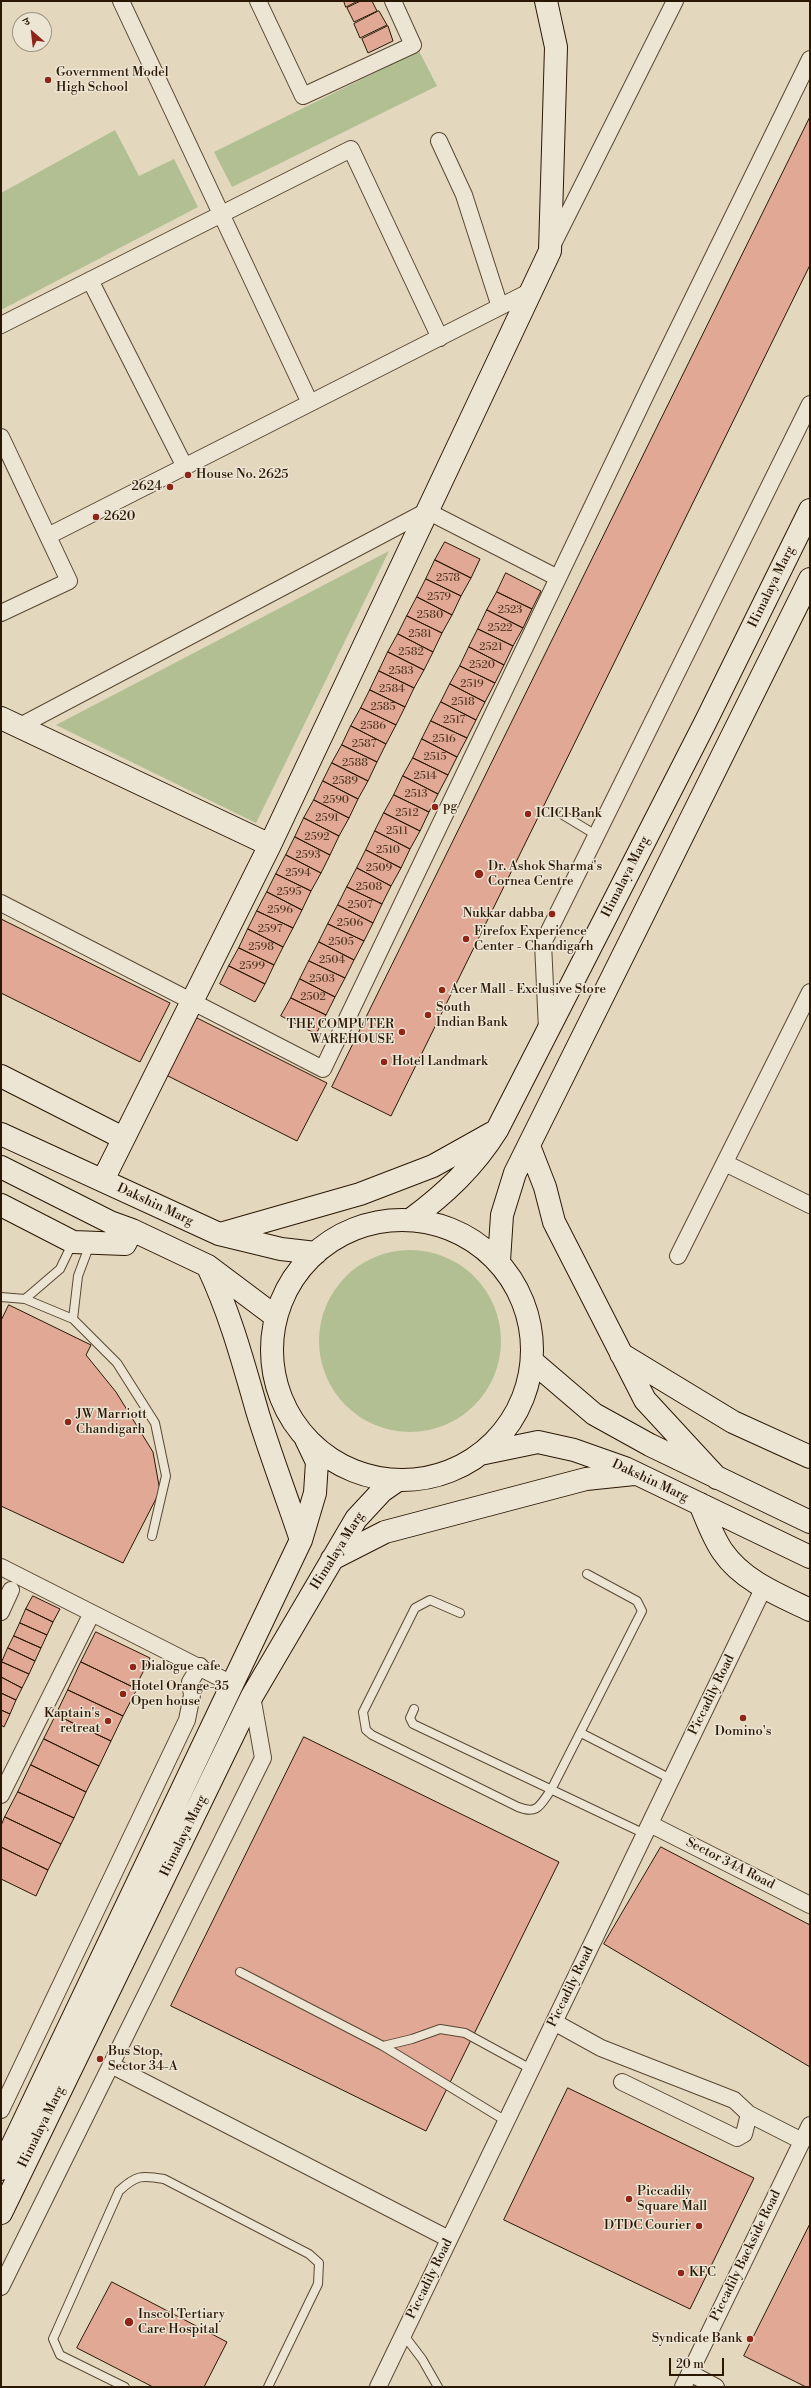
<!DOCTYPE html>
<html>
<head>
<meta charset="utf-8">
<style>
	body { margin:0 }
	#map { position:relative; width:811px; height:2388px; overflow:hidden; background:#e3d7bd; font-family:"Libre Bodoni","Noto Serif Devanagari",serif }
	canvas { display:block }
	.frame { position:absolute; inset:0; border:2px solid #2a1804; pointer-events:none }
	.north { position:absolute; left:12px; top:12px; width:40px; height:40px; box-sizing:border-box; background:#ede5d4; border:1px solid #9f9381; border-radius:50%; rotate:332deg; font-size:11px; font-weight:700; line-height:16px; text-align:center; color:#2a1804 }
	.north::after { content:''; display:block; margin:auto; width:14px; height:18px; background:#8f2418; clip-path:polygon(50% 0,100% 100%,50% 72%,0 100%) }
	.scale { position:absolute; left:669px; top:2358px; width:55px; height:18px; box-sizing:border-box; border:2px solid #2a1804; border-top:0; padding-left:5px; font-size:12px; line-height:14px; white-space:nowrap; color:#2a1804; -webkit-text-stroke:3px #ede5d4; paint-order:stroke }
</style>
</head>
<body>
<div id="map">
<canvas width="811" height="2388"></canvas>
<div class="frame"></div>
<div class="north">उ</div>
<div class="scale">20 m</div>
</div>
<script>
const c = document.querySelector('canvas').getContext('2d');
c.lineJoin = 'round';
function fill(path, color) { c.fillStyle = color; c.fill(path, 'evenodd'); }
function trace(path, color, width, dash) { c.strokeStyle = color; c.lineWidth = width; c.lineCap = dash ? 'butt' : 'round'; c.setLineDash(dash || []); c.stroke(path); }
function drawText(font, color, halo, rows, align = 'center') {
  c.font = font + ' "Libre Bodoni",serif'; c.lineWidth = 3; c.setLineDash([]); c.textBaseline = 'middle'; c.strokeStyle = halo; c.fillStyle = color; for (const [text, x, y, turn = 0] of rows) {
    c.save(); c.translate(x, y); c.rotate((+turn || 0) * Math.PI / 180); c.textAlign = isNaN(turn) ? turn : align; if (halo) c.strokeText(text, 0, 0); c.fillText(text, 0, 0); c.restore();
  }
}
fill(new Path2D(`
	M419 51 437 86 232 187 214 152Z
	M115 130 139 176 174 159 198 207 1 310V193Z
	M389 551 256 823 56 725Z
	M319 1341a91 91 0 1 1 182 0a91 91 0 1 1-182 0Z`), '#b2bf93');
const building = new Path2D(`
	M344 1H358L346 7Z
	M361 1H372L377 11 354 22 347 8Z
	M379 11 387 25 360 38 354 24Z
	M388 26 393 41 368 53 362 39Z
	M810 117V265L391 1116 332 1087Z
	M445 542 480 559 471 578 435 560Z
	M435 560 471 578 461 596 426 579Z
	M506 573 541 591 532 609 497 592Z
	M426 579 461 596 452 615 417 597Z
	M497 592 532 609 523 628 487 610Z
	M417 597 452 615 442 633 407 616Z
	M487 610 523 628 513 646 478 629Z
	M407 616 442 633 433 652 398 634Z
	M478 629 513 646 504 665 469 647Z
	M398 634 433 652 424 670 388 652Z
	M469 647 504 665 495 683 460 666Z
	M388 652 424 670 414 688 379 671Z
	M460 666 495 683 485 702 450 684Z
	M379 671 414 688 405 707 370 690Z
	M450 684 485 702 476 720 441 702Z
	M370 690 405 707 396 725 361 708Z
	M441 702 476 720 467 738 431 721Z
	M361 708 396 725 386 744 351 726Z
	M431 721 467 738 457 757 422 739Z
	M351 726 386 744 377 762 342 745Z
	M422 739 457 757 448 775 413 758Z
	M342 745 377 762 368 781 332 763Z
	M413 758 448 775 438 794 403 776Z
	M332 763 368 781 358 799 323 781Z
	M403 776 438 794 429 812 394 795Z
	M323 781 358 799 349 818 314 800Z
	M394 795 429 812 420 831 384 813Z
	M314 800 349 818 339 836 304 818Z
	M384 813 420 831 410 849 375 831Z
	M304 818 339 836 330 855 295 837Z
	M375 831 410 849 401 868 366 850Z
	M295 837 330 855 321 873 286 855Z
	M366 850 401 868 391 886 357 868Z
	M286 855 321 873 311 891 276 874Z
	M357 868 391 886 382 904 347 887Z
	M276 874 311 891 302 910 267 892Z
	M347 887 382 904 373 923 338 905Z
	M267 892 302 910 293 928 257 911Z
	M338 905 373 923 364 941 328 924Z
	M257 911 293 928 283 947 248 929Z
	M1 919 170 1003 140 1062 1 993Z
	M328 924 364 941 354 960 319 942Z
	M248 929 283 947 274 965 239 948Z
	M319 942 354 960 345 978 309 961Z
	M239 948 274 965 265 984 229 966Z
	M309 961 345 978 335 997 300 979Z
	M229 966 265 984 255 1002 220 984Z
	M300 979 335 997 326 1015 291 998Z
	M291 998 326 1015 316 1034 281 1016Z
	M195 1017 327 1083 297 1141 166 1075Z
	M9 1305 91 1345 86 1355 116 1392 153 1452 160 1491 123 1563 1 1506V1321Z
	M33 1596 60 1609 53 1622 26 1609Z
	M26 1609 53 1622 47 1635 20 1623Z
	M20 1623 47 1635 41 1648 14 1636Z
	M96 1632 150 1658 135 1688 81 1662Z
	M14 1636 41 1648 35 1661 8 1648Z
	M8 1648 35 1661 29 1674 2 1662Z
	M2 1662 29 1674 22 1688 1 1677Z
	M81 1662 137 1689 123 1716 68 1690Z
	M1 1677 22 1688 16 1700 1 1693Z
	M68 1690 123 1716 111 1741 56 1715Z
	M1 1693 16 1700 10 1714 1 1710Z
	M1 1710 10 1714 4 1727 1 1725Z
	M56 1715 111 1741 99 1766 44 1739Z
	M304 1737 559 1862 426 2131 171 2006Z
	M44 1739 99 1766 86 1792 31 1765Z
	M31 1765 86 1792 74 1818 18 1792Z
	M18 1792 74 1818 61 1844 5 1817Z
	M5 1817 61 1844 48 1870 1 1847V1826Z
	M1 1847 48 1870 36 1896 1 1879Z
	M661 1847 810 1925V2067L604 1944Z
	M568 2088 754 2178 690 2309 504 2220Z
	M810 2224V2387H806L744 2356Z
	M112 2282 227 2342 204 2387H153L77 2348Z`);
fill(building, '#e0a895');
trace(building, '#2a1804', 1);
const lane = new Path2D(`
	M563 815 596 835
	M1 1297 25 1299 73 1319 117 1363 155 1423 166 1476 152 1536
	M25 1299 60 1269 73 1242
	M73 1319 78 1276 90 1244
	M460 1613 430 1600 415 1608 363 1712 366 1730 372 1735 518 1807C538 1815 540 1805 551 1790L642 1611 637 1601 587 1574
	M414 1709 410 1718 413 1724 645 1834
	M581 1733 671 1779
	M240 1972 383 2046 412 2039 440 2029 465 2033 531 2069
	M383 2046 506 2121
	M403 2334 422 2359 438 2387
	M125 2387 60 2355 53 2339 119 2191C136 2175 142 2175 164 2179L309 2254 319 2263 318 2284 268 2387`);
const street = new Path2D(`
	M121 1 310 403
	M258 1 303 96 413 45 393 1
	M439 141 464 195 500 307
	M552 246 675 1
	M90 280 185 467
	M1 325 351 149 440 338
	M1 437 69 581 1 613
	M48 536 531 291
	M20 726 427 511 558 578
	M1 903 323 1069 649 388 810 59
	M547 1030 543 943 810 404
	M725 1163 810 1205
	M678 1256 810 992
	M1 1567 232 1684
	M1 1612 11 1590
	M1 1795 92 1613
	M650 1824 810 1905
	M554 2022 601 2048 734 2100 749 2114 744 2134 737 2138 622 2082
	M111 2065 449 2239
	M1 2110 187 1720 192 1695 190 1682 200 1666
	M749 2114 802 2141
	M1 2287 263 1758 252 1696
	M690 2373 716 2387
	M378 2387 764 1587
	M683 2387 810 2125`);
const secondary = new Path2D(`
	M1 718 270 845
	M1 1076 123 1138
	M1 1134 219 1234 281 1249 316 1253
	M529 1146 545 1187 554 1222 645 1400 717 1478
	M1 1167 110 1222 132 1230 208 1266 276 1317
	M103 1180 270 845 550 251 556 47 546 1
	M1 1205 73 1242 125 1244 132 1230
	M410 1220C445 1194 474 1167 497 1130L706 721 810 510
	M272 1350a130 130 0 1 1 260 0a130 130 0 1 1-260 0Z
	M220 1234 360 1194 433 1166 492 1133
	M499 1261 502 1215 515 1173 810 579
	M208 1267C231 1316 243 1362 258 1414 271 1456 287 1498 301 1540
	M621 1354 733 1422 810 1457
	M532 1361 594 1414 650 1445 810 1522
	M480 1454 538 1442 574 1450 625 1468 810 1557
	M700 1504C707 1520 713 1538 723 1552 743 1581 779 1595 810 1610
	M332 1559 385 1532 586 1479 634 1474
	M1 2169 301 1540 315 1493 317 1462 306 1439
	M1 2213 252 1696 356 1519 382 1491 398 1480`);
trace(lane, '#584832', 10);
trace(street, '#584832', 18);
trace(secondary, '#2a1804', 24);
trace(lane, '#ede5d4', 8);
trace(street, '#ede5d4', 16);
trace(secondary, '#ede5d4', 22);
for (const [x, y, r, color] of [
	[48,80,4,"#8f2418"],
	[188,475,4,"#8f2418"],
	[170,487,4,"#8f2418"],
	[96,517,4,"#8f2418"],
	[435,807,4,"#8f2418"],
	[528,814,4,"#8f2418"],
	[479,874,5,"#8f2418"],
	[552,914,4,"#8f2418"],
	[466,939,4,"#8f2418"],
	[442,990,4,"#8f2418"],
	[428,1015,4,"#8f2418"],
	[402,1032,4,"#8f2418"],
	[384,1062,4,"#8f2418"],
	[68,1422,4,"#8f2418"],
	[133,1667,4,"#8f2418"],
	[123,1694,4,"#8f2418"],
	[743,1718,4,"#8f2418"],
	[108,1721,4,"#8f2418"],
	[100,2059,4,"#8f2418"],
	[629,2199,4,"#8f2418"],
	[699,2226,4,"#8f2418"],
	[681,2273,4,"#8f2418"],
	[129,2322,5,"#8f2418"],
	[750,2339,4,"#8f2418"]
]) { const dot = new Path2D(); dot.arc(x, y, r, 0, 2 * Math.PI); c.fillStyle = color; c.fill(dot); trace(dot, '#ede5d4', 1.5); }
drawText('11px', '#583c28', null, [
	["2578",448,578],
	["2579",439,597],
	["2523",510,610],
	["2580",430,615],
	["2522",500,628],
	["2581",420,634],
	["2521",491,647],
	["2582",411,652],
	["2520",482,665],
	["2583",401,671],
	["2519",472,684],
	["2584",392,689],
	["2518",463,702],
	["2585",383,707],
	["2517",454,720],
	["2586",373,726],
	["2516",444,739],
	["2587",364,744],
	["2515",435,757],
	["2588",355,763],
	["2514",425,776],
	["2589",345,781],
	["2513",416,794],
	["2590",336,800],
	["2512",407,813],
	["2591",327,818],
	["2511",397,831],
	["2592",317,837],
	["2510",388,850],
	["2593",308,855],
	["2509",379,868],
	["2594",298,873],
	["2508",369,887],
	["2595",289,892],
	["2507",360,905],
	["2596",280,910],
	["2506",350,923],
	["2597",270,929],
	["2505",341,942],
	["2598",261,947],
	["2504",332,960],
	["2599",252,966],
	["2503",322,979],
	["2502",313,997]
]);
drawText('13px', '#2a1804', '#ede5d4', [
	["Government Model",56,73],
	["High School",56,88],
	["House No. 2625",196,475],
	["2624",162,487,"right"],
	["2620",104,517],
	["pg",443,807],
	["ICICI Bank",536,814],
	["Dr. Ashok Sharma's",488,867],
	["Cornea Centre",488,882],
	["Nukkar dabba",544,914,"right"],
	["Firefox Experience",474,932],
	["Center - Chandigarh",474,947],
	["Acer Mall - Exclusive Store",450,990],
	["South",436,1008],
	["Indian Bank",436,1023],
	["THE COMPUTER",394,1025,"right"],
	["WAREHOUSE",394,1040,"right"],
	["Hotel Landmark",392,1062],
	["JW Marriott",76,1415],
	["Chandigarh",76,1430],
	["Dialogue cafe",141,1667],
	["Hotel Orange-35",131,1687],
	["Open house",131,1702],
	["Kaptain's",100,1714,"right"],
	["retreat",100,1729,"right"],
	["Domino's",743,1732,"center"],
	["Bus Stop,",108,2052],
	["Sector 34-A",108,2067],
	["Piccadily",637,2192],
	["Square Mall",637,2207],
	["DTDC Courier",691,2226,"right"],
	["KFC",689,2273],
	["Inscol Tertiary",138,2315],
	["Care Hospital",138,2330],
	["Syndicate Bank",742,2339,"right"]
], 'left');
drawText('13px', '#2a1804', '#ede5d4', [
	["Himalaya Marg",772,587,-64],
	["Himalaya Marg",626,877,-63],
	["Dakshin Marg",155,1205,25],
	["Dakshin Marg",650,1481,25],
	["Himalaya Marg",338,1551,-58],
	["Piccadily Road",712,1695,-64],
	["Himalaya Marg",184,1836,-64],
	["Sector 34A Road",730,1864,27],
	["Piccadily Road",571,1987,-64],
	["Himalaya Marg",42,2127,-64],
	["Piccadily Backside Road",746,2256,-64],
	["Piccadily Road",430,2279,-64]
]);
</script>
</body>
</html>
